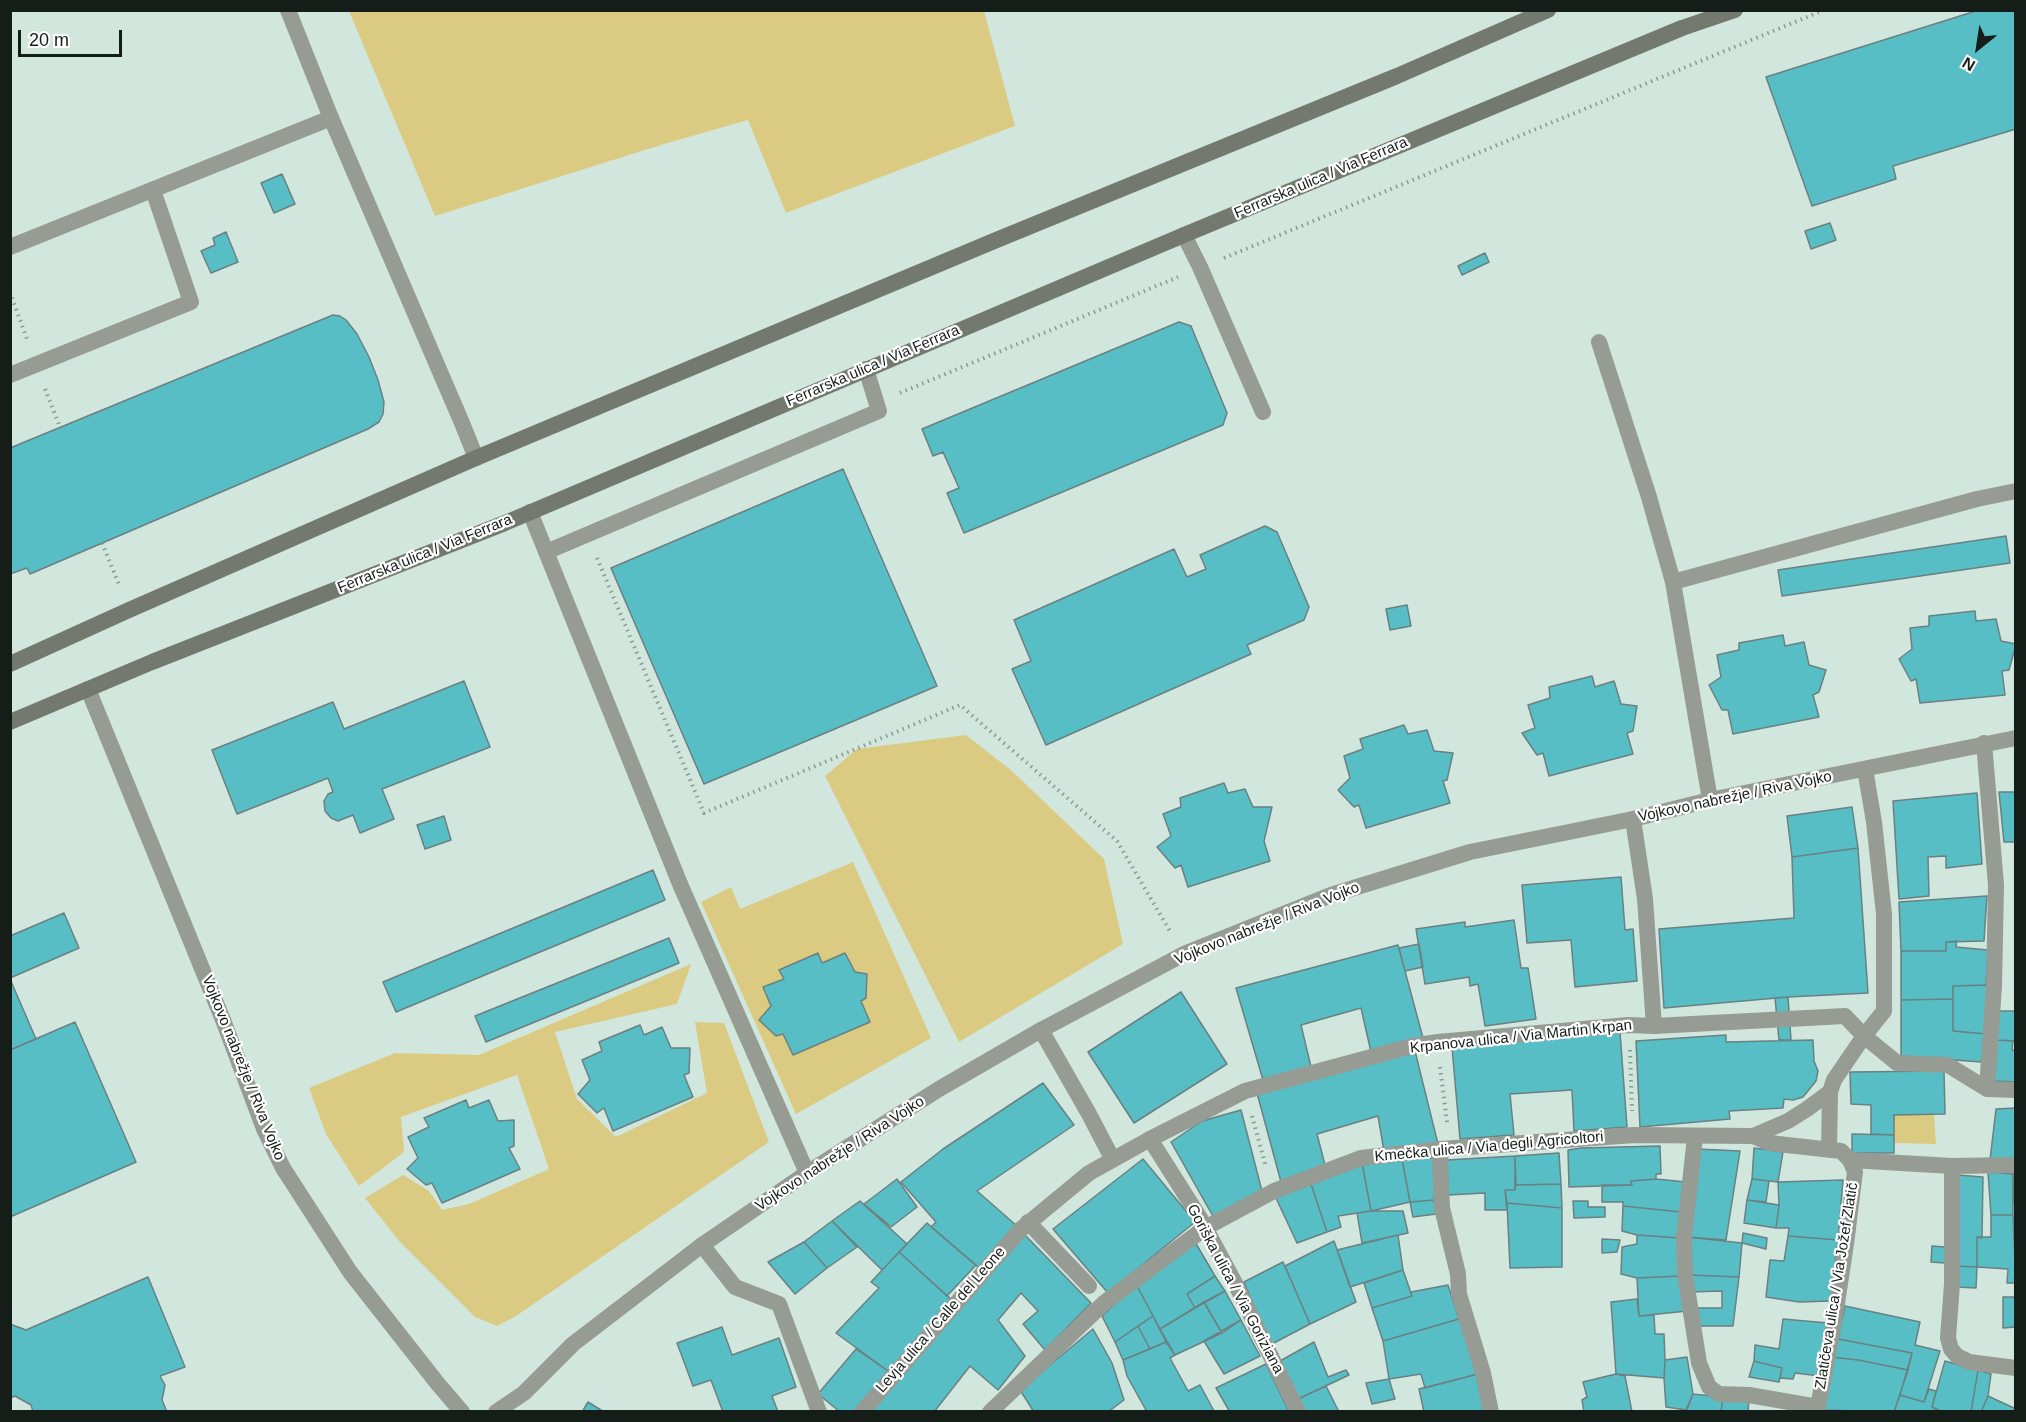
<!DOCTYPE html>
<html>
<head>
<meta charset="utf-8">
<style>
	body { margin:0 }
	#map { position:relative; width:2026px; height:1422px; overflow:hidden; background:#d1e6dd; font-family:Helvetica,sans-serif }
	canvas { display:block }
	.frame { position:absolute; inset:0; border:12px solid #151d19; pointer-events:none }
	.north { position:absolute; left:1948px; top:18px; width:60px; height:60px; -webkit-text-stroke:4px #fff; paint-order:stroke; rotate:210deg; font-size:16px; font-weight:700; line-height:24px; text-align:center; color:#151d19 }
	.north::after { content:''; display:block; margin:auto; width:21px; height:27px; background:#151d19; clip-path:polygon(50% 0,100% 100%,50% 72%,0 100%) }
	.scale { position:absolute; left:18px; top:30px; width:104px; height:27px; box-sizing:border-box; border:3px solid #151d19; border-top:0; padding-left:8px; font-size:18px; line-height:21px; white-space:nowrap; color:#151d19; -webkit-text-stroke:4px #fff; paint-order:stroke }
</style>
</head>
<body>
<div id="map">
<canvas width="2026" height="1422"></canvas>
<div class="frame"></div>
<div class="north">N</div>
<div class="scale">20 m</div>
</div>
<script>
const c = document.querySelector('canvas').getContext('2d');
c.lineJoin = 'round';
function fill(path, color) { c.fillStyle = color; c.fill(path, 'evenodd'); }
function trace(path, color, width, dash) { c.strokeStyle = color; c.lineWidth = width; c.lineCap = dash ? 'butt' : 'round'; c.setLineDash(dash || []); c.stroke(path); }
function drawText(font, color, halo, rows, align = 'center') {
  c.font = font + ' Helvetica,sans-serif'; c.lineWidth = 4.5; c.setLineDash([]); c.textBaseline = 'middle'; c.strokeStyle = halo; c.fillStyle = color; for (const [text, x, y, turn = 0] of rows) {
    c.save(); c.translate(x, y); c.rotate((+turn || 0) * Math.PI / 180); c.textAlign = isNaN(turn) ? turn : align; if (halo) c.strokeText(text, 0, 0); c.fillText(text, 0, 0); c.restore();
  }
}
fill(new Path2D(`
	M349 11H984L1015 126 786 213 748 120 664 144 435 216Z
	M966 735 1012 771 1104 859 1123 944 959 1042 825 776 857 749Z
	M853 862 931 1038 796 1114 701 902 731 887 740 909Z
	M691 964 677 1004 555 1032 577 1099 616 1137 707 1093 695 1022 724 1023 769 1142 516 1316 497 1326 475 1317 400 1242 365 1198 403 1175 429 1191 442 1210 469 1204 549 1169 517 1075 401 1117 404 1152 359 1186 326 1134 309 1088 395 1053 479 1055Z
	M1894 1115H1934L1936 1144 1894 1143Z`), '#dbcb82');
const building = new Path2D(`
	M1979 10H2016V129L1893 166 1896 179 1812 206 1766 77Z
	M282 174 295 204 274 213 261 183Z
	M1830 223 1836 240 1811 249 1805 231Z
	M226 232 238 262 211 273 201 251 215 245 213 238Z
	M1485 253 1489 262 1462 275 1458 266Z
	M333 315 340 316 346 320 357 334 369 357 378 380 384 402 383 414 379 422 368 429 30 574 27 568 10 574V448Z
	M1179 322 1191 326 1227 413 1223 425 964 533 947 493 959 488 943 452 933 456 922 429Z
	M843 469 937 686 704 784 611 568Z
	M1265 526 1277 532 1309 607 1304 620 1247 645 1251 654 1046 745 1012 669 1031 661 1014 620 1174 549 1187 577 1206 569 1200 555Z
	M2006 536 2010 563 1782 596 1778 570Z
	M1407 605 1411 626 1390 630 1386 609Z
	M1975 611 1976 621 1996 619 2001 641 2016 644 2009 670 2002 671 2005 695 1920 703 1916 679 1911 681 1899 659 1912 649 1910 628 1929 626V616Z
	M1783 635 1785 646 1804 642 1809 665 1826 670 1819 692 1813 695 1819 717 1733 734 1728 710H1722L1709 685 1721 677 1717 655 1739 650V643Z
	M1592 676 1595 687 1614 681 1621 704 1637 706 1633 731 1627 733 1633 754 1549 776 1543 753 1537 755 1522 733 1535 728 1528 705 1550 698 1549 687Z
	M464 681 490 747 382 789 394 819 360 833 353 815 338 821 331 818 325 811 324 801 328 794 333 792 328 778 237 814 212 750 333 702 344 729Z
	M1404 725 1408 734 1427 730 1434 751 1453 753 1447 780 1443 781 1450 803 1366 828 1359 805 1354 807 1338 790 1350 778 1344 756 1363 749 1360 739Z
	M1224 783 1228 793 1245 789 1253 807H1272L1264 841 1270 861 1188 887 1181 865 1175 868 1157 847 1171 836 1163 814 1181 807 1180 798Z
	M1999 792H2016V842H2004Z
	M1977 793 1982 864 1946 868V856L1928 857 1929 896 1899 899 1893 801Z
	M1852 807 1858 848 1792 857 1787 816Z
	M444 816 451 840 425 849 417 825Z
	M1858 848 1868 993 1788 997 1664 1008 1659 929 1794 918 1792 857Z
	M653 870 665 900 396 1012 383 982Z
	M1621 877 1625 930 1633 929 1637 981 1575 987 1571 940 1527 943 1522 885Z
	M1987 896 1984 941 1946 942V951H1901L1899 902Z
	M64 913 79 948 10 978V936Z
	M1514 920 1521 968H1528L1536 1019 1485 1026 1478 984 1470 986 1469 977 1425 984 1416 929 1465 922V927Z
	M669 938 679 963 486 1042 475 1016Z
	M1957 941 1956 947 1988 950 1986 985 1953 986V999L1901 1000V951H1946V942Z
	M1419 944 1423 967 1405 971 1399 948Z
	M1398 945 1423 1038 1371 1052 1361 1008 1301 1025 1311 1067 1263 1080 1236 988Z
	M818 953 822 963 845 953 855 972 867 974 866 998 861 1001 870 1022 793 1055 783 1034 776 1036 759 1020 771 1006 763 987 784 979 779 970Z
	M10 979 36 1039 10 1050Z
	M1990 985 1987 1034 1953 1031V986Z
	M1181 992 1227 1064 1134 1123 1088 1052Z
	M1788 997 1791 1040H1779L1775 998Z
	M1953 999V1031L1987 1034 1981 1062 1901 1056V1000Z
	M1999 1011H2016V1041L1996 1040Z
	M75 1022 136 1162 10 1217V1050Z
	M640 1025 644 1035 662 1027 671 1048H690L689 1073 684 1075 693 1097 613 1131 604 1108 597 1113 578 1094 590 1080 582 1060 602 1051 599 1042Z
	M1620 1032 1627 1127 1574 1131 1572 1090 1510 1094 1514 1135 1460 1139 1452 1047Z
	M1726 1035V1042L1813 1040 1814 1061 1818 1071 1816 1081 1803 1097 1793 1100 1784 1099 1783 1108 1729 1111 1730 1119 1640 1127 1636 1041Z
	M1996 1040 2013 1041 2012 1050H2016V1082L1993 1081Z
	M1415 1051 1438 1144 1384 1151 1378 1116 1317 1134 1325 1165 1281 1182 1257 1093Z
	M1944 1071 1945 1114 1894 1115V1135L1871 1134V1105L1851 1104 1850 1072Z
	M1043 1083 1074 1125 977 1191 1017 1226 979 1268 931 1227 936 1222 901 1182 943 1149Z
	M466 1100 469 1108 489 1100 498 1121 514 1120V1146L509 1148 520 1169 442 1203 432 1183 426 1185 407 1169 418 1158 408 1137 429 1127 424 1118Z
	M2016 1108V1160H1990L1996 1109Z
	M1241 1110 1262 1191 1214 1218 1171 1142 1202 1121Z
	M1852 1134 1894 1135V1153H1852Z
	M1660 1146 1661 1174H1656V1179L1631 1181 1632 1185 1569 1187 1568 1150 1581 1148Z
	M1754 1148 1783 1152 1778 1182 1752 1179Z
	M1697 1149 1740 1151 1726 1240 1687 1237Z
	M1559 1153 1561 1184 1516 1185 1515 1156Z
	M1515 1156V1190H1505L1507 1210H1485V1193L1448 1195 1447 1160Z
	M1437 1158 1434 1200 1410 1202 1402 1159Z
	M1143 1159 1195 1222 1108 1293 1053 1229Z
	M1402 1159 1410 1202 1371 1211 1362 1163Z
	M1362 1163 1371 1211 1338 1216 1341 1227 1327 1232 1310 1181Z
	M1988 1172 2013 1174V1215H1991Z
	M2016 1173V1204L2014 1203 2013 1174Z
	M1958 1175 1983 1177 1982 1238 1977 1237V1267L1956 1266Z
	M897 1179 917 1207 891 1227 864 1204Z
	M1656 1179 1686 1182 1681 1212 1623 1206V1202H1602V1185H1632L1631 1181Z
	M1752 1179 1769 1181 1766 1202 1747 1200Z
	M1843 1180 1838 1240 1788 1236 1789 1228H1776L1779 1205 1778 1182Z
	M1310 1181 1327 1232 1297 1243 1275 1196Z
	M1561 1184 1562 1208 1507 1203 1505 1190H1515L1516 1185Z
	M1434 1200 1436 1214 1413 1217 1410 1202Z
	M1747 1200 1779 1205 1776 1228 1744 1223Z
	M860 1201 907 1244 882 1270 832 1221Z
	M1573 1201H1588V1207H1605V1217L1574 1218Z
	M1507 1203 1562 1208V1267L1510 1268Z
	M1623 1206 1681 1212 1680 1238 1637 1235 1622 1231Z
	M1371 1211H1403L1408 1233 1362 1243 1357 1213Z
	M1991 1215H2013L2016 1283H2007L2008 1269 1977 1267V1237H1991Z
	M832 1221 857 1247 827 1268 804 1242Z
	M927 1223 976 1265 947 1296 899 1252Z
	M1743 1233 1767 1238 1766 1249 1742 1243Z
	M1024 1234 1091 1303 1045 1350 1023 1324 1038 1311 1021 1293 998 1320 1025 1356 998 1390 970 1366 934 1412H870Z
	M1398 1235 1403 1270 1350 1287 1337 1250Z
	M1637 1235 1680 1238V1276L1637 1278 1621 1274 1622 1247 1637 1244Z
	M1788 1236 1838 1240 1831 1301 1799 1302 1766 1297 1770 1260 1784 1261Z
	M1687 1237 1742 1243 1739 1277 1688 1275Z
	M1602 1239 1620 1240 1617 1252 1602 1253Z
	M1334 1241 1356 1302 1310 1324 1285 1266Z
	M804 1242 827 1268 795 1294 768 1262Z
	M1195 1242 1215 1276 1187 1294 1195 1308 1160 1329 1136 1284Z
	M1932 1246 1945 1247V1263L1931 1262Z
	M899 1252 953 1301 888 1371 836 1333 879 1288 871 1282Z
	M1283 1262 1310 1324 1270 1345 1244 1282Z
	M1956 1266 1977 1267 1976 1288 1957 1287Z
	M1403 1270 1412 1296 1372 1308 1364 1283Z
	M1688 1275 1739 1277 1733 1326H1699L1696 1308H1722V1291L1690 1292Z
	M1215 1276 1225 1291 1195 1308 1187 1294Z
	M1680 1276 1687 1311 1639 1316 1637 1278Z
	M148 1277 185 1367 160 1376 165 1385 162 1400 167 1412H33L31 1405 15 1396 10 1398V1324L26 1330Z
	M1136 1284 1153 1316 1115 1342 1102 1316Z
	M1448 1285 1459 1319 1383 1341 1372 1308 1412 1296 1411 1292Z
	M1225 1291 1241 1320 1222 1333 1204 1302Z
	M2003 1297H2016V1327L2003 1328Z
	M1637 1299 1639 1316 1654 1315 1655 1334H1664L1665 1360 1664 1378 1616 1374 1611 1302Z
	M1204 1302 1222 1333 1175 1355 1160 1329Z
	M1845 1306 1920 1322 1915 1345 1940 1351 1924 1402 1900 1395 1912 1353 1838 1339Z
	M1153 1316 1166 1342 1150 1349 1138 1326Z
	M1459 1319 1478 1374 1425 1388 1421 1374 1389 1379 1383 1341Z
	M1783 1319 1828 1323 1820 1376 1795 1373 1793 1379 1780 1378 1782 1368 1754 1361 1755 1345 1779 1349Z
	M1241 1320 1260 1356 1224 1374 1204 1341Z
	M1138 1326 1150 1349 1123 1360 1115 1342Z
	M722 1327 732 1355 779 1338 796 1387 772 1396 778 1412H723L711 1380 693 1386 677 1343Z
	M1093 1329 1112 1363 1124 1400 1108 1412H1034L1020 1390Z
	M1838 1339 1912 1353 1908 1370 1858 1360 1831 1357Z
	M1166 1342 1175 1355 1170 1358 1188 1391 1200 1385 1214 1411 1147 1412 1127 1376 1123 1360Z
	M1314 1342 1328 1377 1346 1370 1349 1375 1298 1399 1280 1361Z
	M856 1349 888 1371 855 1412H840L818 1394Z
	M1687 1357 1693 1394 1686 1410 1666 1407 1664 1378 1665 1360Z
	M1831 1357 1858 1360 1908 1370 1894 1412 1823 1410Z
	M1754 1361 1782 1368 1779 1382 1749 1377Z
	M1945 1361 1978 1370 1971 1412H1943L1932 1407Z
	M1266 1364 1289 1412H1230L1216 1388Z
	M1978 1370 1991 1374 1988 1396 1981 1412H1971Z
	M1478 1374 1485 1412H1424L1419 1389Z
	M1616 1374 1625 1376 1632 1412H1584L1582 1400 1587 1397 1583 1382Z
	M1389 1379 1395 1399 1372 1404 1366 1383Z
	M1326 1386 1339 1412H1304L1298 1399Z
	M1929 1389 1936 1391 1932 1407 1941 1412H1894L1900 1395 1924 1402Z
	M1693 1394 1723 1397 1721 1412H1686Z
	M1988 1396 2016 1409V1412H1981Z
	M1723 1397 1749 1400 1748 1412H1721Z
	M588 1402 604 1412H582Z`);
fill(building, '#57bec5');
trace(building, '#6a8081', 1.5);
trace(new Path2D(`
	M1224 258 1824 10
	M10 292 27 339
	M45 389 60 427
	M900 393 1178 277
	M102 543 120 587
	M597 558 704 813 960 705 1117 841 1171 933
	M1630 1050 1632 1111
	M1440 1067 1447 1122
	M1252 1116 1266 1167`), '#8a9a93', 4, [1.5, 4.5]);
trace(new Path2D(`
	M1184 235 1200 267 1263 412
	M10 247 331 118
	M1599 342 1649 497 1673 582 1710 800
	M10 375 191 302 153 190
	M530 512 680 884 807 1173
	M546 552 879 411 866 369
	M1673 582 1977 499 2016 491
	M702 1245 735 1287 779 1304 819 1412`), '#969b93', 16);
trace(new Path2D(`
	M1984 743 1996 885 1994 986 1987 1089
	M1695 1137 1684 1237 1685 1275 1699 1363 1709 1387 1719 1394 1749 1395 1818 1407
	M1150 1139 1245 1091 1412 1046 1438 1042 1628 1025 1654 1026 1845 1016 1864 1036 1897 1063 1948 1065 1987 1089 2016 1090
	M1441 1149 1440 1162 1442 1208 1458 1274 1459 1294 1483 1373 1491 1412
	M1952 1166V1284L1948 1338 1951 1349 1957 1356 1969 1362 2016 1368
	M1028 1222 1089 1286
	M862 1412 1020 1230
	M1817 1412 1834 1323 1846 1244 1855 1172 1850 1160`), '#969b93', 16);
trace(new Path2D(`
	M288 10 331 118 462 423 476 458
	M1633 819 1645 899 1654 1026
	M1041 1030 1089 1114 1113 1160
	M1753 1136 1769 1143 1841 1151 1850 1160 1952 1166 2016 1165
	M1829 1150 1830 1092
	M1020 1230 1089 1173 1150 1139 1200 1218 1236 1285 1298 1412
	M990 1412 1104 1303 1205 1228 1274 1191 1361 1158 1441 1149 1634 1135 1753 1136 1788 1121 1807 1109 1830 1092 1834 1080 1864 1036 1884 1011V914L1874 822 1865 769`), '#969b93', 16);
trace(new Path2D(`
	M88 689 223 1020 264 1129 283 1168 350 1272 438 1384 462 1412
	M496 1412 524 1393 573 1344 702 1245 807 1173 939 1089 1041 1030 1184 954 1331 895 1470 852 1633 819 1710 800 2016 738`), '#969b93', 16);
trace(new Path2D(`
	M10 664 129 610 476 458 994 241 1397 76 1548 10
	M10 722 152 662 505 523 1184 235 1682 28 1735 10`), '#73796e', 16);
drawText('15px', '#151d19', '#fff', [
	["Ferrarska ulica / Via Ferrara",1321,178,-23],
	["Ferrarska ulica / Via Ferrara",873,366,-23],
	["Ferrarska ulica / Via Ferrara",425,554,-22],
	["Vojkovo nabrežje / Riva Vojko",1735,797,-12],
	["Vojkovo nabrežje / Riva Vojko",1267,924,-22],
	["Krpanova ulica / Via Martin Krpan",1521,1037,-6],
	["Vojkovo nabrežje / Riva Vojko",243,1068,68],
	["Kmečka ulica / Via degli Agricoltori",1489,1147,-5],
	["Vojkovo nabrežje / Riva Vojko",840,1154,-33],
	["Zlatičeva ulica / Via Jožef Zlatič",1837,1286,-81],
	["Goriška ulica / Via Goriziana",1235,1289,62],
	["Levja ulica / Calle del Leone",941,1320,-49]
]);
</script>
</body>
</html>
